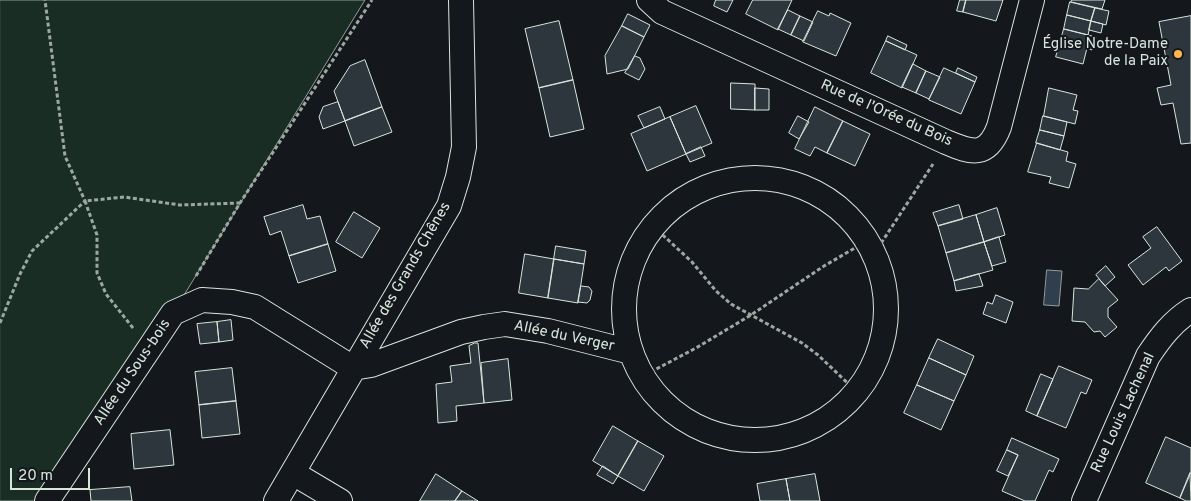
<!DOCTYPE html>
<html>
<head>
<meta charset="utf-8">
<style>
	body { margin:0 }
	#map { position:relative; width:1191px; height:501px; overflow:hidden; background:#14181c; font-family:Overpass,sans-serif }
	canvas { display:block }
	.scale { position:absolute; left:10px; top:468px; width:80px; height:22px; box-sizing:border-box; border:2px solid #d8e6dc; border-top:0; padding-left:6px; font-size:15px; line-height:18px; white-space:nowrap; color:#d8e6dc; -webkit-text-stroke:4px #14181c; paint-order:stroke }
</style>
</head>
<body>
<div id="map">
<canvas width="1191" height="501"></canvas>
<div class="scale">20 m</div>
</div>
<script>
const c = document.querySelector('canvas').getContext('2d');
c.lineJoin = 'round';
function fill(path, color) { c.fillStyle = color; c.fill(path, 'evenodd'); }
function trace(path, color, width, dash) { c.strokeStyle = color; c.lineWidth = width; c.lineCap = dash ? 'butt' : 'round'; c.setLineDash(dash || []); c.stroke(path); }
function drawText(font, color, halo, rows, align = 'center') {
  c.font = font + ' Overpass,sans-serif'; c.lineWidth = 4; c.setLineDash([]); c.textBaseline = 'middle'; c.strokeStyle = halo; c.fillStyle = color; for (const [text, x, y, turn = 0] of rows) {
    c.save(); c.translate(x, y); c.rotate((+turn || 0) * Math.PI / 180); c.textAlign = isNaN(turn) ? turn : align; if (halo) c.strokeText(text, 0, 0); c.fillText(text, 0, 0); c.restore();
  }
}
const green = new Path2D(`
	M0 0H365L173 313 47 501H0Z`);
fill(green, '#1a2d24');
trace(green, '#939e99', 1);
const water = new Path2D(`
	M1047 270 1062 271 1059 306 1044 305Z`);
fill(water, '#2f3f4d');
trace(water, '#939e99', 1);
const building = new Path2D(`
	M716 0H733L727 12 714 6Z
	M753 0H792L778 30 746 14Z
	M960 0H966L963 12 957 11Z
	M966 0H1003L996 21 963 12Z
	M1072 0H1105L1102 9 1071 2Z
	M1070 2 1095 8 1091 21 1067 15Z
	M1095 8 1109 11 1106 25 1091 21Z
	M788 10 800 16 791 35 778 29Z
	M818 11 829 16 830 13 851 23 836 56 803 42Z
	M628 14 650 25 644 37 622 26Z
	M1067 15 1091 21 1088 35 1064 29Z
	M800 16 813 22 804 41 791 35Z
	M1191 16V143L1181 144 1173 103 1161 105 1157 88 1171 85 1159 22Z
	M559 21 573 80 539 88 525 29Z
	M1091 21 1103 24 1101 33 1089 30Z
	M622 26 644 37 628 69 607 74 605 56Z
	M1064 29 1096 37 1092 50 1087 48 1083 64 1056 57Z
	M888 36 907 45 905 50 886 41Z
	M886 41 917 55 902 88 871 73Z
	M635 56 640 58 645 69 639 80 625 73Z
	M365 60 382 107 345 121 334 91 350 66Z
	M913 64 926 71 916 93 902 87Z
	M944 68 975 82 961 114 929 100Z
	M958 68 977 77 975 82 956 73Z
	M926 71 940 77 929 99 916 93Z
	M573 80 584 129 550 137 539 88Z
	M731 83 755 84V110L731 109Z
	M755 88 769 89V110H755Z
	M1049 88 1077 95 1073 110 1078 111 1075 124 1044 116Z
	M338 102 345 121 323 129 319 117 323 107Z
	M696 106 712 143 686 154 670 117Z
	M382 107 392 132 354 146 345 121Z
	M660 107 665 119 644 128 638 116Z
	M815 107 843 121 827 153 815 147 810 156 795 149Z
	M798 116 809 122 799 139 789 133Z
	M1043 116 1067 122 1064 136 1040 130Z
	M670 117 686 154 647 171 631 134Z
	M843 121 870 134 855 166 827 153Z
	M1040 130 1064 136 1060 150 1036 143Z
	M1037 143 1068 152 1066 161 1076 164 1069 188 1049 183 1051 177 1028 172Z
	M701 147 705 156 690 162 686 154Z
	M303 205 307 219 320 216 328 244 289 256 281 231 270 235 264 217Z
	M959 205 963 219 938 226 933 213Z
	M997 208 1005 235 984 242 976 215Z
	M354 212 380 228 362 258 336 242Z
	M976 215 984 242 946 253 938 226Z
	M1157 227 1182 261 1169 271 1166 267 1143 285 1128 265 1151 248 1143 237Z
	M999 237 1006 262 992 266 984 242Z
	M984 242 993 270 954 281 946 253Z
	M328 244 336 271 298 283 289 256Z
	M556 246 586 251 584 264 554 259Z
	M525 254 554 259 548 298 519 293Z
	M554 259 584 264 578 303 548 298Z
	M1106 266 1115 277 1105 286 1096 275Z
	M979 274 983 286 956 291 954 281Z
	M1099 279 1118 300 1108 308V317L1117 327 1105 337 1100 331 1094 332 1085 322 1072 321 1074 288 1088 289Z
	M581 286 589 287 592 291 590 300 587 303 578 302Z
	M996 295 1013 302 1006 323 983 314 987 302 992 304Z
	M231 320 233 340 219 342 217 322Z
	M217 322 219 342 200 344 197 324Z
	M938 339 974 356 966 375 929 358Z
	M475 343H478L484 403 456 406 457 421 438 423 436 384 452 382 450 366 471 363 469 346Z
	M929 358 966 375 954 401 917 385Z
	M508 359 512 400 484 403 481 363Z
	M1059 366 1092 380 1086 394 1081 392 1066 428 1037 416Z
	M232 368 236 401 199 405 195 372Z
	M1041 374 1053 379 1037 416 1026 411Z
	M917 385 954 401 941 430 904 413Z
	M236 401 240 434 202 438 199 405Z
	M613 426 638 441 618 476 593 461Z
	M170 430 174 465 134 469 131 434Z
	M1166 437 1191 448V472L1180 498 1146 483Z
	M1012 438 1059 459 1053 472 1049 470 1035 501H1025L1002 491 1018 455 1007 450Z
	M638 441 664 456 644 491 618 476Z
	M1007 450 1018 455 1008 476 997 471Z
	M603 466 618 476 613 484 597 475Z
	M1190 473 1191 501H1186L1180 498Z
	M436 474 462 491 455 501H420Z
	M815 474 820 501H790L786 479Z
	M786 479 790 501H760L757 484Z
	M130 487 132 501H91L90 490Z
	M462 491 478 501H455Z`);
fill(building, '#2c363c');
trace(building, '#d8e6dc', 1);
const street = new Path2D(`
	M649 0 662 12 946 142C972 153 987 158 999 127L1032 0
	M624 309a131 131 0 1 1 262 0a131 131 0 1 1-262 0Z
	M293 473 340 501
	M47 501 173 313 202 300 232 302 255 307 353 368 371 365 461 332 484 327 505 324 548 331 631 352
	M276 501 449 206 458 177 464 147 461 0
	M1084 501 1148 356C1160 338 1172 322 1191 310`);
trace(street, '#d8e6dc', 26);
trace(new Path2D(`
	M653 226 692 262 716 291 731 304 802 343 818 355 856 391
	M874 254 933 164
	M196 276 240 203 372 0
	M0 323 20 274 32 251 85 201 65 156 45 0
	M133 328 106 294 97 273V235L85 201 124 197 180 205 240 203
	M645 375 696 348 751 315 824 266 867 241`), '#9da8a2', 3, [4, 2.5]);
trace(street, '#14181c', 24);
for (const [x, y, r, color] of [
	[1178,54,5,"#ffb74d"]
]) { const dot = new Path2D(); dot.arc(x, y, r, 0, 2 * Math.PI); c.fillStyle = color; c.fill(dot); trace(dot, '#14181c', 2); }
drawText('15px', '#d8e6dc', '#14181c', [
	["Église Notre-Dame",1168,45],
	["de la Paix",1168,62]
], 'right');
drawText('15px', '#d8e6dc', '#14181c', [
	["Rue de l'Orée du Bois",886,114,24],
	["Allée des Grands Chênes",406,276,-60],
	["Allée du Verger",564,337,12],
	["Allée du Sous-bois",133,373,-56],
	["Rue Louis Lachenal",1124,413,-65]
]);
</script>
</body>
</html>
